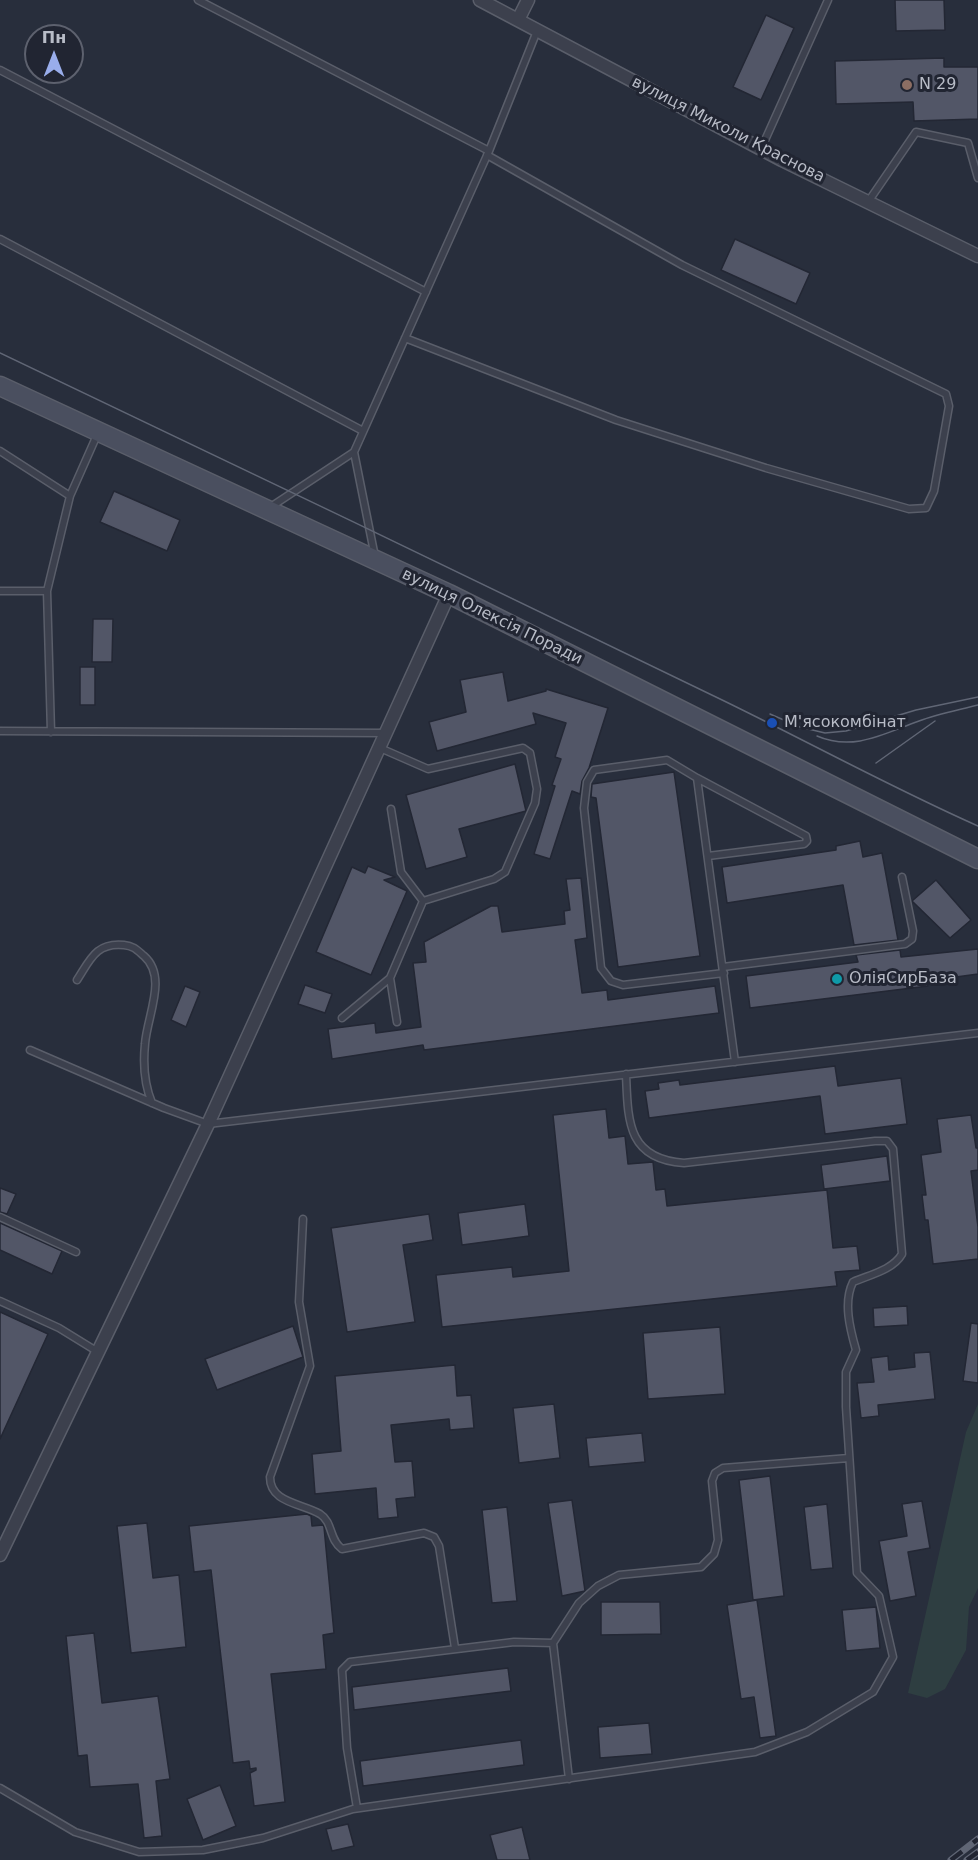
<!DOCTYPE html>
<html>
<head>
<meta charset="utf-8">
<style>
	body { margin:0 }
	#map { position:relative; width:978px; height:1860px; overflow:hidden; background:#282e3c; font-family:"DejaVu Sans",sans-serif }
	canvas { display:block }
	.north { position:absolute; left:24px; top:24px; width:60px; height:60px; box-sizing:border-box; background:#212532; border:2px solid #5d616e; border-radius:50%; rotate:0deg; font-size:16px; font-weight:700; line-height:24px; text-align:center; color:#b8bcc7 }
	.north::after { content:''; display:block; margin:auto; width:21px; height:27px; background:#99adeb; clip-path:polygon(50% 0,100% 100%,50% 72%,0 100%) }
</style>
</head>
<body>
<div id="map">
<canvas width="978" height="1860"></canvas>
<div class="north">Пн</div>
</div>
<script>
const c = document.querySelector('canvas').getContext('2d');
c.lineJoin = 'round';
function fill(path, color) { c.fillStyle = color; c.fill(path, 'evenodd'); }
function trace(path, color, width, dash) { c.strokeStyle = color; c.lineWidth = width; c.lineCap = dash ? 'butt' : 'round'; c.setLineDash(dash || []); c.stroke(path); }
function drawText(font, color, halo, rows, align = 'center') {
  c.font = font + ' "DejaVu Sans",sans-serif'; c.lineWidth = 6; c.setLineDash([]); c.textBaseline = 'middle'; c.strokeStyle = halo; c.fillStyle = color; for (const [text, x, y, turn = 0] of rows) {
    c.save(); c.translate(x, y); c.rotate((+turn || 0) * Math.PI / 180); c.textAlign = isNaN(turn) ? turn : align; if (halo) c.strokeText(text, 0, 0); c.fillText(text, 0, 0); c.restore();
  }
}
fill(new Path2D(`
	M978 1404V1588L969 1607 966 1650 945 1689 927 1698 908 1693 966 1432Z`), '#2e3e41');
const building = new Path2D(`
	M895 0H944L945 30 896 31Z
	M766 15 794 28 761 100 733 87Z
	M944 58V67H978V119L914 121 913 102 836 104 835 61Z
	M735 239 810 273 796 304 721 270Z
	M114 491 180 520 167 551 100 522Z
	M93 619H113L112 662H92Z
	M80 667H95V705H80Z
	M503 672 508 701 546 691V689L608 708 589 768 582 781 580 794 572 791 550 859 534 854 555 786 552 785 561 759 555 757 566 723 533 713 536 724 437 751 429 722 466 712 460 680Z
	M515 764 526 811 459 829 467 857 426 869 406 795Z
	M674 772 700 956 618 967 596 798 591 797 592 784Z
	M860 841 863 857 882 853 898 940 854 945 843 885 727 903 722 867 836 850V846Z
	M368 866 395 877 384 880 407 891 371 975 316 952 352 867 365 873Z
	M581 878 587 938 575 940 582 993 607 990 608 1000 715 986 719 1013 424 1050 423 1045 332 1059 328 1029 375 1023 376 1033 421 1027 413 963 426 962 424 942 491 906H498L502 932 565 924 564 911 570 910 566 879Z
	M936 880 971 920 950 938 912 901Z
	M978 949V974L927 981 928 986 750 1008 746 976 858 962 856 955 900 950 901 957Z
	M305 985 332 994 325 1013 298 1004Z
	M185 986 200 992 186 1027 171 1020Z
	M835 1066 838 1086 901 1078 907 1124 825 1134 820 1096 649 1118 645 1091 659 1089 658 1083 679 1080 680 1085Z
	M606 1109 609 1138 625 1136 628 1164 653 1162 656 1190 665 1189 667 1206 827 1190 833 1248 857 1246 860 1270 835 1272 837 1286 442 1327 436 1275 512 1267 513 1277 569 1271 553 1115Z
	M971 1115 976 1148H978V1170L971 1171 978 1227V1259L933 1264 928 1220H925L922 1195H926L921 1155 941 1152 937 1119Z
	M887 1156 890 1181 824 1189 821 1165Z
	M0 1188 16 1194 7 1214 0 1212Z
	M525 1204 529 1236 462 1245 458 1213Z
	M429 1214 433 1240 403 1245 415 1322 347 1332 331 1228Z
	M0 1223 62 1251 52 1274 0 1250Z
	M907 1306 908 1325 874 1327 873 1308Z
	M0 1312 48 1334 0 1439Z
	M971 1323 978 1324V1383L963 1381Z
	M293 1326 303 1357 217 1390 205 1359Z
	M720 1327 725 1394 648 1399 643 1333Z
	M930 1352 935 1399 878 1405 879 1416 861 1418 857 1383 874 1382 871 1358 888 1356 889 1370 915 1367 914 1353Z
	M455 1365 457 1396 471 1395 474 1428 450 1430 449 1419 391 1425 395 1462 412 1461 415 1497 396 1499 398 1517 378 1519 376 1488 315 1494 312 1454 341 1451 335 1376Z
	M554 1404 560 1458 519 1463 513 1408Z
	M642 1433 645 1462 589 1467 586 1438Z
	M770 1476 784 1596 753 1600 739 1480Z
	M572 1500 585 1591 562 1596 548 1503Z
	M922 1501 930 1548 908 1552 916 1596 890 1601 879 1541 907 1536 902 1504Z
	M827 1504 833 1568 811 1570 804 1507Z
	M507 1507 517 1601 492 1603 482 1510Z
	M307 1514 311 1516 312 1526 323 1525 324 1527 334 1633 323 1635 326 1669 271 1674 285 1802 254 1806 250 1773 256 1770V1768L250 1769 249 1761 233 1763 211 1570 194 1572 189 1526Z
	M147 1523 153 1578 179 1575 186 1647 131 1653 117 1526Z
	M757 1600 776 1736 760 1738 754 1697 741 1699 727 1605Z
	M601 1602H660L661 1634 601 1635Z
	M876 1607 880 1648 846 1651 842 1610Z
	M94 1633 102 1703 158 1696 170 1779 156 1781 162 1836 144 1838 138 1784 90 1787 87 1755 78 1756 66 1636Z
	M508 1668 511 1691 354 1710 352 1687Z
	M649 1723 652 1754 600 1758 598 1727Z
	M521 1740 524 1765 363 1786 360 1761Z
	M220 1785 236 1826 203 1840 187 1799Z
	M348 1824 354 1846 332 1851 326 1829Z
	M522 1827 530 1860H497L490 1835Z`);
fill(building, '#525667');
trace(building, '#232734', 1.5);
const service = new Path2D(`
	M198 0 489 151
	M0 70 426 292
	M761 149 828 0
	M868 202 916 132 968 143 978 178
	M0 239 363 431
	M405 338 616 420 766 468 909 509 926 508 934 491 949 406 946 394 682 265 487 155
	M0 451 70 496
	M269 508 354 452
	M375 557 354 452 489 151 537 31
	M0 591H47
	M0 731 386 733
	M51 732 47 591 70 496 97 435
	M380 748 428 769 523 748 530 753 537 789 535 803 505 872 494 879 423 901 390 978 397 1022
	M697 778 667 760 594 770 587 782 584 808 601 968 611 981 623 985 724 973
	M391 809 401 872 423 901
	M708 856 804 844 807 841 806 836 697 778 735 1062
	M723 967 905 944 912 939 913 931 902 877
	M77 980C90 960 96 942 124 945 134 946 137 950 144 956 168 977 147 1016 145 1044 143 1064 144 1084 152 1103
	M342 1018 390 978
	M30 1050 164 1108 208 1124 978 1033
	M0 1217 76 1252
	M303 1219 299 1302 310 1366 270 1477C270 1503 301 1503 320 1514 333 1522 329 1540 342 1549L424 1533 434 1537 439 1546 455 1648
	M0 1301 59 1328 98 1352
	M569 1779 553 1643 579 1603 598 1586 619 1575 701 1567 714 1554 718 1540 712 1481 715 1473 723 1468 849 1458
	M0 1788 75 1832 139 1852 203 1850 263 1838 353 1809 755 1752 807 1732 873 1692 893 1657 879 1596 857 1573 846 1407V1372L856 1350C850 1329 843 1302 853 1282 869 1275 893 1270 902 1254L893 1149 887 1141H875L684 1163C627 1159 628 1121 626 1074
	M357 1808 347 1748 342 1670 350 1662 514 1642 553 1643`);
const minor = new Path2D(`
	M480 0 782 160 978 256
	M518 20 528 0
	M0 1555 208 1124 449 594`);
const secondary = new Path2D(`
	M0 386 449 594 978 859`);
trace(service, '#5a5e6a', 9);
trace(minor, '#5a5e6a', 15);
trace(secondary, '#5a5e6a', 21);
trace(service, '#3c404d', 6);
trace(minor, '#3c404d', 12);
trace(secondary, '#4a4f5f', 18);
trace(new Path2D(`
	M0 353C240 466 479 583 718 698 805 740 890 787 978 826
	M770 714 800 727 825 733 846 731 916 710 978 697
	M817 736C854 752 885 733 919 721 938 714 959 710 978 705
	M876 763 935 721`), '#606675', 1.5);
const rail = new Path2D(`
	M951 1860 978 1839
	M967 1860 978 1852`);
trace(rail, '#606675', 7);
trace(rail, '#212532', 4.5, [14]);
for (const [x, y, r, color] of [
	[907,85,6,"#8d6e63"],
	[772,723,6,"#1a4fb4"],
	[837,979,6,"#0f9aa8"]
]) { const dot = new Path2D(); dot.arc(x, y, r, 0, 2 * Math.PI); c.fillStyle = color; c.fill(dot); trace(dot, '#212532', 2); }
drawText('16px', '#b8bcc7', '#212532', [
	["N 29",919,85],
	["М'ясокомбінат",784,723],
	["ОліяСирБаза",849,979]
], 'left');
drawText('16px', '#b8bcc7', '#212532', [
	["вулиця Миколи Краснова",728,130,27],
	["вулиця Олексія Поради",492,617,26]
]);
</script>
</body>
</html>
